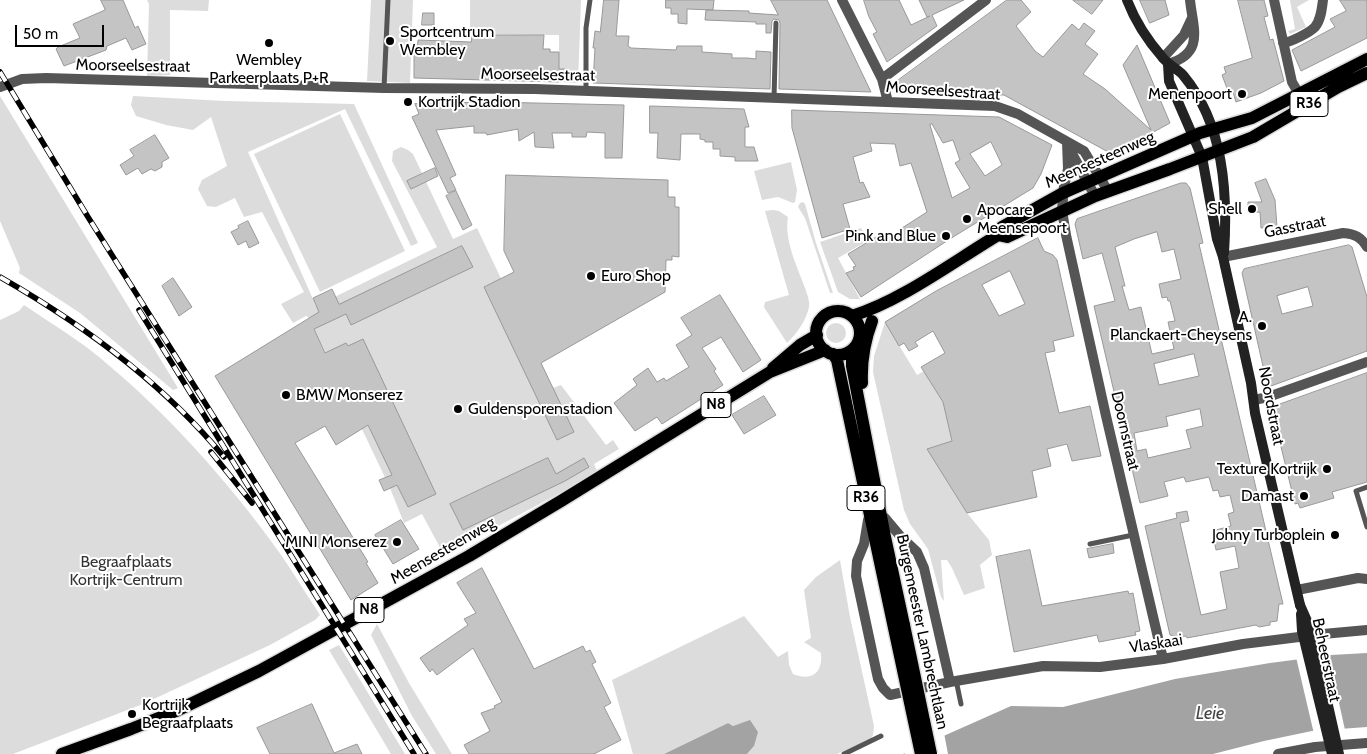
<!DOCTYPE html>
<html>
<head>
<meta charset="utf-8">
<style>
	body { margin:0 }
	#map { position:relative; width:1367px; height:754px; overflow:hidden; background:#fff; font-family:Cabin,sans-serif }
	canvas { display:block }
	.scale { position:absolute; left:15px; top:25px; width:89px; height:22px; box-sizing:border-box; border:2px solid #000; border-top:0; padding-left:6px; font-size:15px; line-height:18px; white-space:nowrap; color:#000; -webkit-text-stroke:4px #fff; paint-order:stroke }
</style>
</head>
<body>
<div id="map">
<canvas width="1367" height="754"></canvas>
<div class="scale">50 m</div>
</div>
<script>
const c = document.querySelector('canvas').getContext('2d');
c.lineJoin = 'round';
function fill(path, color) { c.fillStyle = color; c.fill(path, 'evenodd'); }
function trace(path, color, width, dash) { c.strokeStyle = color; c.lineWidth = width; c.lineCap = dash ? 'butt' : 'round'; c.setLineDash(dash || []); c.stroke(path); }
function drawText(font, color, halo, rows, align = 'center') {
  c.font = font + ' Cabin,sans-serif'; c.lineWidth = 4; c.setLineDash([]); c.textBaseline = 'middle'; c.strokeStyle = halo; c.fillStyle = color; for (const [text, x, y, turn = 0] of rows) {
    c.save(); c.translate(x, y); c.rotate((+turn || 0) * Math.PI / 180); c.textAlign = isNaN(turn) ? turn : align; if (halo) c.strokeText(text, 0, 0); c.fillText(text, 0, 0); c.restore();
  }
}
fill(new Path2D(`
	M147 0H209L208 11 170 10V75L147 76 149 4Z
	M371 0H413L410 83 367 81Z
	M470 0H581L578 83 559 82V35L470 34Z
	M1290 0H1309L1297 7 1306 27 1290 34 1288 31 1295 29Z
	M0 96 178 388 173 390 80 313 19 273 20 268 0 221Z
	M133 96 225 101 354 104 418 243 411 246 345 109 248 152 316 306 437 247 392 161 393 151 401 147 408 150 413 154 453 239 477 228 553 388 561 385 606 445 613 440 619 449 594 464 597 471 562 492 444 555 422 514 404 523 390 488 309 318 306 316 293 323 281 304 304 292 262 212 244 217 235 198 216 207 207 206 198 189 202 180 227 166 211 117 193 130 166 125 136 116 131 105Z
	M340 114 405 251 320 292 254 154Z
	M791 162 797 190 795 202 793 203 778 197 762 200 754 171Z
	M803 202 805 204 816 243 833 293H830L805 218 798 207 800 203Z
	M773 210 779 211 788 217C784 240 797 266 805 288 807 294 810 301 809 307 806 321 797 333 787 343L764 307 765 302 789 295 765 211Z
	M861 228 869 240 838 258 860 299H850L838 292 820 242Z
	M24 305C49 322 76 338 99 357 167 413 227 480 279 552 293 572 306 594 320 615L315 620 270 645 143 704 13 754H0V320L19 311Z
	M885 322 917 375 924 371 943 402 952 441 928 449 967 513 989 540 992 555 980 565 985 588 964 595 952 568 947 560H941L944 601 941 597 928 549 910 524 904 510 873 372 874 356Z
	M826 333a10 10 0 1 1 20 0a10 10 0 1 1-20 0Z
	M840 560 850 617 874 726 873 735 870 740 837 754H747L754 746 749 721 733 726 728 723 664 754H633L612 680 744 616 778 657 788 651 789 665 793 674C811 681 823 674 821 653L804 642 811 638 804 590 816 577Z
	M377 624 409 683 452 754H436L412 716 371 635Z
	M339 645 405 754H391L329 650Z`), '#dcdcdc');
fill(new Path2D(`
	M1367 653V727L1312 731 1264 741 1213 754H903L1011 706 1063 707 1175 679 1270 663 1331 655Z
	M750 720 758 732 754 746 747 754H664L728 723 733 726Z`), '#a3a3a3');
fill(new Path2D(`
	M1328 653 1345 730 1314 734 1296 657Z
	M944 733 948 754H905L904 751Z`), '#fff');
const building = new Path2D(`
	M101 0H123L135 28 138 26 146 44 132 50 126 38 107 46 106 50 64 66 56 49 58 47 80 38 73 24 105 10Z
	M604 0H619L616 36H629L628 46 631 48 676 50 677 46H702V52L732 54V58H747L756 59V51L771 52 770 89 593 83 595 48H593L595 31 600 32Z
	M666 0H714L713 10 687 9V24L678 23V14H671V8H666Z
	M771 0H827L871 92 779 89 780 23 779 20 774 19 772 21 771 33H766V24H756V22L705 20 706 10 749 11V13L778 15Z
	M864 0H899L911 25 930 16 927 17 919 0H964L932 15 937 26 887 62 873 34 877 32 869 17Z
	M1007 0H1021L1031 12 1016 26 1035 51 1043 57 1072 24 1079 30 1084 23 1095 31 1085 44 1098 54 1083 74 1105 89 1151 130 1123 65 1137 45 1170 123 1115 153H1110L1004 95 901 93 896 82Z
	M1073 0H1103L1092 14Z
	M1140 0H1165L1169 15 1150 23Z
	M1238 0H1264L1268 16 1264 17 1270 40 1273 39 1284 81 1261 93 1236 102 1232 89 1228 91 1222 75 1226 73 1224 67 1252 58Z
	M1340 0H1367V38L1301 71 1292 50 1335 27 1330 19 1346 11Z
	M423 13H434V25H422Z
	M472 35H544L543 49H550V52H559V69H568V80H559V82L414 78V52H417L418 40 471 42Z
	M490 102 624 105 622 158H605V133L587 132 586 137H572V133H552L554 148 535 147 534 132 519 141 518 129 487 135 486 133H474V126L436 130 456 175 450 178 456 190 448 193 412 117 419 114 415 104Z
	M650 106 744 109 749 127H745V147H754L758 161H735V157L720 156V149H713V142H705V140L700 139V134H681L680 160 657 158 658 133H650Z
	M792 110 999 117 1052 145 1041 174 1033 188 953 237 861 297 846 273 854 270 853 267 856 266 848 254 876 237 878 240 895 236 903 231 902 228 927 212 911 163 900 166 895 144 870 143 872 151 853 157 860 183 863 182 870 197 843 204 850 229 822 238 792 128ZM932 124 943 143 953 140 960 160 955 163 970 188 952 198 930 125ZM991 142 1002 165 985 176 970 154Z
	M155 135 169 158 162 162V167L155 171 151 169 142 174 138 168 126 175 120 165 134 156 130 150Z
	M435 168 438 176 411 189 407 181Z
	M506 175 668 180V197H675V207H679V257L672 256V260H666L665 292 541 363 574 432 557 440 484 287 514 272 504 251Z
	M1266 179 1275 200 1277 227 1261 228 1260 212 1248 213V202H1262L1255 183Z
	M1181 183H1186L1190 188 1203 243 1199 244 1283 604H1279L1277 621 1270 622V625L1259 627 1256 625 1187 638 1186 636 1178 637 1170 635 1145 526 1177 518 1176 513 1187 511 1189 521 1180 523 1201 615 1227 609 1220 572 1239 568 1235 546 1216 550 1212 531 1231 526 1228 514 1234 512 1230 495 1220 497 1218 490 1213 491 1209 477 1186 482 1184 477 1164 482 1168 496 1140 503 1094 306 1115 301 1102 253 1083 259 1075 224 1077 219ZM1157 232 1162 252 1174 249 1181 279 1159 284 1162 298 1167 297 1168 301H1170L1175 321 1168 322 1174 349 1152 354 1141 307 1129 310 1122 286H1125L1115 247 1134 239ZM1194 354 1199 376 1159 385 1154 364ZM1200 409 1203 426 1186 430 1191 448 1148 458 1146 449 1137 451 1134 433 1168 426 1166 417Z
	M456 191 472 225 463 230 446 196Z
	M248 221 259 243 249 248 246 241 238 245 231 232 239 228 238 226Z
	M1038 238 1044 251 1053 255 1057 260 1074 336 1053 341 1055 351 1045 353 1059 413 1090 406 1101 456 1072 461 1067 444 1047 449 1051 466 1032 471 1037 497 967 513 927 449 952 441 943 402 921 367 945 353 933 331 915 342 918 346 909 351 904 343 899 346 885 322 936 291ZM1010 271 1025 304 999 316 982 285Z
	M1349 245 1352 247 1367 297V351L1271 386 1267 384 1242 273 1244 269ZM1308 287 1313 306 1282 314 1277 296Z
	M462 246 473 267 351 325 346 314 314 329 325 353 346 343 348 346 363 339 436 494 408 507 397 485 384 491 379 480 392 475 368 425 336 445 325 426 295 443 368 562 366 563 378 583 351 600 215 376 319 312 313 298 332 289 339 304Z
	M173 278 192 307 179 316 162 286Z
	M720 295 761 360 743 372 721 337 702 348 716 369 714 371 723 385 662 424 657 417 635 431 614 403 637 385 633 379 648 368 657 382 664 378 666 381 689 367 676 345 692 335 681 318Z
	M1367 373V482L1332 492 1334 498 1300 508 1298 503 1295 504 1272 410 1275 406Z
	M764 396 776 415 744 434 732 415Z
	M548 458 556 474 584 458 589 467 565 481 463 530 450 504Z
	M401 520 419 549 393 564 375 535Z
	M1113 544 1114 553 1089 558 1087 549Z
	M1030 550 1042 606 1128 591 1129 594 1133 593 1140 631 1135 632 1136 635 1099 642 1097 635 1014 652 996 557Z
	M482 568 534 669 583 646 586 652 590 650 596 662 592 664 611 703 604 707 621 740 594 754H469L464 745 490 731 481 713 495 708 494 706 502 702 473 648 437 675 432 669 430 672 420 658 468 625 464 619 476 613 457 583Z
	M312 704 334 753 357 744 362 754H270L257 728Z`);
fill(building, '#c4c4c4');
trace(building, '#999', 1);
const primary = new Path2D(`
	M998 235 1007 237 1095 196 1170 169 1253 137 1338 87 1367 73
	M816 333a22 22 0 1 1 44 0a22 22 0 1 1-44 0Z
	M852 316C901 301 953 262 998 235L1002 227 1063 193 1200 133 1252 118 1367 59
	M852 350V366L885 537 904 625
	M833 354 837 360 894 628
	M773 368 800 345 817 335
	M862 383C861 360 864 342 872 321
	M62 754 131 729 176 711 259 671 469 556 561 501 770 372 825 350`);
trace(primary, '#dbdbdb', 15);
trace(new Path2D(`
	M384 88 388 0
	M586 91V28L590 0
	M774 98 776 23
	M1367 487 1356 491 1367 527
	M1090 544 1133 535
	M956 680 961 704
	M844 754 881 736`), '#555', 5);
trace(new Path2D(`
	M842 0 882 79 888 102
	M1274 0 1292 82 1299 94
	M1283 43C1291 42 1309 33 1315 27 1321 20 1322 8 1323 0
	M1163 58 1184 35 1192 18
	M1168 64C1205 53 1193 29 1190 0
	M882 79 986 0
	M0 87 22 79 46 78 384 88 535 89 995 106 1018 114 1084 151 1108 191
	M1067 142 1068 169 1064 186 1062 210 1066 235 1106 416 1163 659
	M1069 148 1095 196
	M1223 257 1343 233C1355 234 1361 237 1367 247
	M1254 400 1268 397 1367 362
	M881 517 885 518 901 537 917 552 924 568 950 682
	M870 518 868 520 864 544 857 561 856 576 878 679 883 688 890 695 950 682 1043 666 1100 667 1163 659 1243 644 1323 634 1367 630
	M1297 590 1358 578 1367 579
	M1278 754 1315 747 1367 743`), '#555', 10);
trace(new Path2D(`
	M1127 0C1135 21 1148 41 1163 58 1169 65 1177 69 1183 75 1224 124 1228 193 1224 253
	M1168 64 1169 81 1202 157 1217 239 1223 257 1251 383 1255 413 1300 605`), '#222', 10);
trace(primary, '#000', 12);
const rail = new Path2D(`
	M0 72 88 217 426 754
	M0 277C84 325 162 382 224 457
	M139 310 414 754
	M211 452 252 503`);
trace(rail, '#000', 5.5);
trace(rail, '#fff', 4, [11]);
const primaryBridge = new Path2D(`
	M904 625 931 754
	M894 628 921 754`);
trace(primaryBridge, '#dbdbdb', 15, []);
trace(new Path2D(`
	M1300 605 1311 630 1339 754
	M1301 614 1302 631 1332 754`), '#222', 10);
trace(primaryBridge, '#000', 12);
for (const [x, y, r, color] of [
	[390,41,5,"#000"],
	[269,43,5,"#000"],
	[1242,94,5,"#000"],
	[408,102,5,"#000"],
	[1252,209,5,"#000"],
	[967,219,5,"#000"],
	[946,236,5,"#000"],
	[591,276,5,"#000"],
	[1262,326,5,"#000"],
	[286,395,5,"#000"],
	[458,409,5,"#000"],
	[1327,469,5,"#000"],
	[1304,496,5,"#000"],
	[1335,535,5,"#000"],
	[397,542,5,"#000"],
	[132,714,5,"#000"]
]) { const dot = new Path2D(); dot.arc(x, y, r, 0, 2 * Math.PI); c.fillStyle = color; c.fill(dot); trace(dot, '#fff', 2); }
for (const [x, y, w] of [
	[1309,104,38],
	[716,405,30],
	[866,498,38],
	[369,610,30]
]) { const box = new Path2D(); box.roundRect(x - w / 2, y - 12.5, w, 25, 4); c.fillStyle = '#fff'; c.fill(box); trace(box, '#000', 1); }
drawText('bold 15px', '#000', null, [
	["R36",1309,104],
	["N8",716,405],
	["R36",866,498],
	["N8",369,610]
]);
drawText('16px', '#000', '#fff', [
	["Sportcentrum",400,32,"left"],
	["Wembley",400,50,"left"],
	["Wembley",269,60,"center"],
	["Parkeerplaats P+R",269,78,"center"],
	["Menenpoort",1232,94],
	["Kortrijk Stadion",418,102,"left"],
	["Shell",1242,209],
	["Apocare",977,210,"left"],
	["Meensepoort",977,228,"left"],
	["Pink and Blue",936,236],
	["Euro Shop",601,276,"left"],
	["A.",1252,317],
	["Planckaert-Cheysens",1252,335],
	["BMW Monserez",296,395,"left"],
	["Guldensporenstadion",468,409,"left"],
	["Texture Kortrijk",1317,469],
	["Damast",1294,496],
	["Johny Turboplein",1325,535],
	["MINI Monserez",387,542],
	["Kortrijk",142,705,"left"],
	["Begraafplaats",142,723,"left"]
], 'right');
drawText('16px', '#000', '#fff', [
	["Moorseelsestraat",133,66,1],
	["Moorseelsestraat",538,75,1],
	["Moorseelsestraat",943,91,4],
	["Meensesteenweg",1100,160,-24],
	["Gasstraat",1295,227,-11],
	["Noordstraat",1271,406,79],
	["Doornstraat",1125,431,77],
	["Meensesteenweg",443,551,-30],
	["Burgemeester Lambrechtlaan",922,632,78],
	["Vlaskaai",1156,644,-9],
	["Beheerstraat",1326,660,78]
]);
drawText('16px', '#333', '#fff', [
	["Begraafplaats",126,562],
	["Kortrijk-Centrum",126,580]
]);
drawText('italic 18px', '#444', '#fff', [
	["Leie",1210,714]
]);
</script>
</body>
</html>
